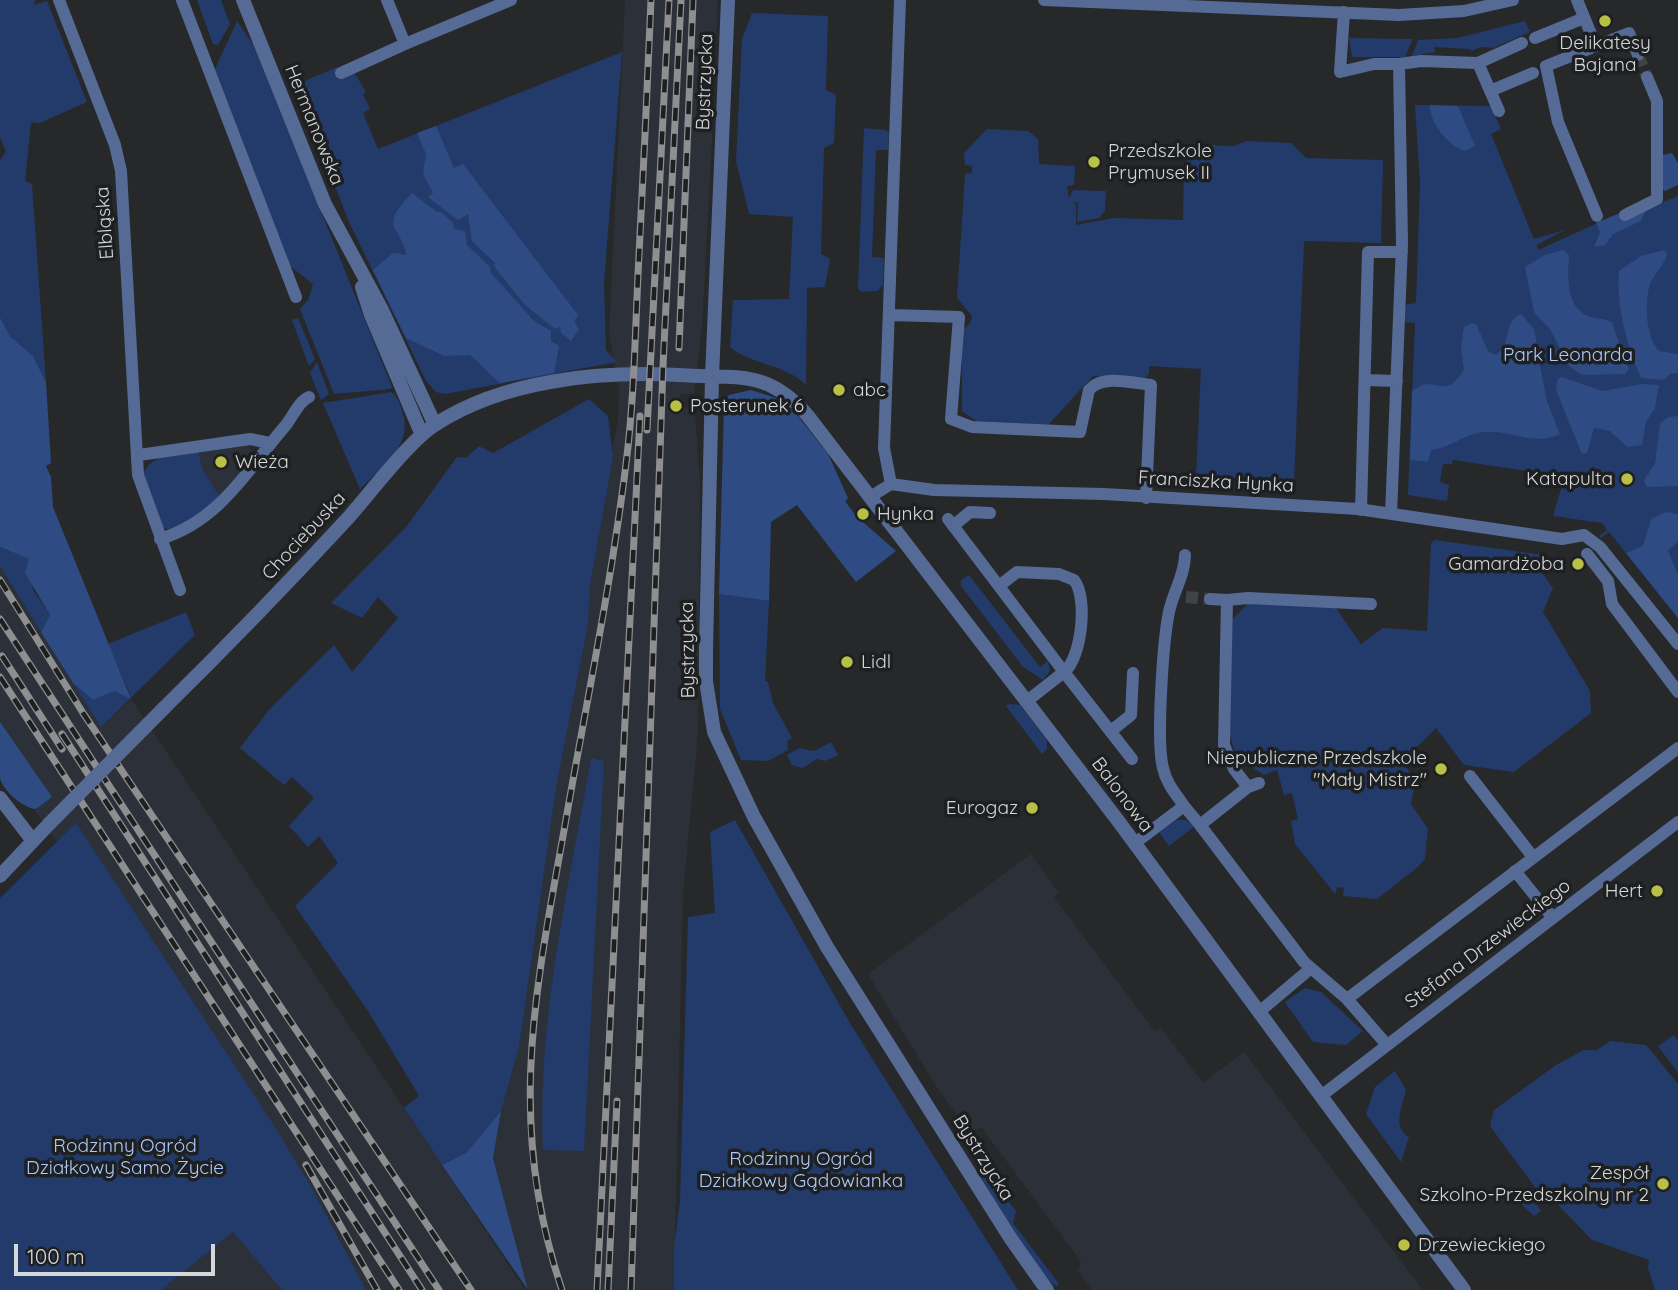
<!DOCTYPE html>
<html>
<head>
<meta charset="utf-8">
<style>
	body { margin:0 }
	#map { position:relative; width:1678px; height:1290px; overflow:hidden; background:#27282a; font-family:Quicksand,sans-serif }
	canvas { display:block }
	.scale { position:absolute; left:14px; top:1244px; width:201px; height:32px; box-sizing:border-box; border:4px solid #d6d7d9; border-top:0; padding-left:9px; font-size:21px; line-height:24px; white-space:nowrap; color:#d6d7d9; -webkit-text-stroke:5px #1d1f21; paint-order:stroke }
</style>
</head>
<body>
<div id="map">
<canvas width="1678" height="1290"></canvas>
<div class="scale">100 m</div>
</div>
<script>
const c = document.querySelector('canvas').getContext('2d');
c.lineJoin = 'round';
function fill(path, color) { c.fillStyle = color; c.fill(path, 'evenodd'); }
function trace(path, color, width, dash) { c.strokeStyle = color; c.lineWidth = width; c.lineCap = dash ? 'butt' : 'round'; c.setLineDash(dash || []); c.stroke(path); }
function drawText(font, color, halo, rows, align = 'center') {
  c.font = font + ' Quicksand,sans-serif'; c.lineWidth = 7; c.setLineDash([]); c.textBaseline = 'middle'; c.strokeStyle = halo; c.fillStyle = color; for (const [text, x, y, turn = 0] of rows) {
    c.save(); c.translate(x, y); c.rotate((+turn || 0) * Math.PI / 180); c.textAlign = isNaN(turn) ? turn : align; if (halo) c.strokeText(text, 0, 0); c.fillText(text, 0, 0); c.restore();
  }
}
fill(new Path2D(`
	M625 0H718L716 43 707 58 705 100 713 120 702 327 694 394H679L685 407 695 413 700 484 698 733 683 894 674 1290H528L493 1158 581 616 618 420 619 390 609 333Z
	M247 445 255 453V458L220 497 203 470 198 451Z
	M0 566 101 727 131 699 525 1290H361L0 759Z
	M1031 854 1059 893 1054 898 1155 1031 1161 1028 1203 1083 1244 1052 1423 1290H1092L1078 1271 1081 1261 981 1127 971 1134 934 1083 868 974Z
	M233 1232 282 1290H161Z`), '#2c3038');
fill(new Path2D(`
	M0 0H35L34 5 47 1 87 102 40 123 31 122 25 181 32 184 46 382 33 356 10 336 0 317V160L6 152 0 137Z
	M197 0H221L230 24 218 45 213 44Z
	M752 13 828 16 826 90 836 95 834 143 824 148 821 254 830 259 825 287 807 288 806 385C784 363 753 366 730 347L733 300 789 299 793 217 749 214 736 161 742 39Z
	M237 21 254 46 392 387 390 389 334 394 300 309 308 300 313 284 290 266 215 69Z
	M1525 21 1530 32 1493 48 1481 47 1472 51 1469 49 1434 47 1435 52 1412 56 1418 40 1458 38Z
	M1349 38 1413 39 1405 57H1352Z
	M622 52 604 283 606 350 617 362 445 394 436 392 426 381 349 222 296 85 337 67 341 77 354 72 366 92 363 94 370 109 363 113 378 149Z
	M1415 105 1491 106 1501 129 1491 134 1534 239 1565 230 1537 245 1538 250 1620 213 1625 218 1678 196V618L1609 532 1601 538 1599 536 1607 530 1602 523 1553 516 1563 482 1554 478V475L1453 460 1452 464H1443L1440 482 1449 485 1447 501 1408 495 1415 323 1405 322V305L1416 303 1420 183Z
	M864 128 886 130 889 133 888 150H876L872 257 884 258 883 285 877 291 861 292 858 288Z
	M987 129 1028 131 1038 139 1039 164 1075 166 1074 185 1067 186 1069 198 1073 190 1106 191 1105 210 1099 218 1077 222 1078 203 1073 201 1076 204V225L1114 218 1183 220 1184 164 1202 145 1233 146 1247 141 1291 143 1306 158 1383 160 1381 243 1304 241 1294 482 1196 476 1201 369 1149 366V374L1143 380 1093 376 1048 425 976 421 962 411V331L971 322 972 316 957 298 965 174 972 173V166L965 165 964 153Z
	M298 318 315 359 309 366 292 320Z
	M317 362 329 394 321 400 310 373Z
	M391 392C398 396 399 403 402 411 415 445 380 469 360 489L323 403Z
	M589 399 608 416 613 456 590 585 588 624 556 787 519 1046 501 1111 466 1153 442 1165 404 1108 419 1096 368 1011 295 906 338 863 319 836 308 847 289 826 314 798 292 777 284 785 240 748 269 710 334 645 352 672 398 618 378 597 362 618 331 603 406 527 457 457 466 458 479 446 493 453Z
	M198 451 203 470 220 497 209 508 173 530 163 528 142 477C151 452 175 455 198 451Z
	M1435 540 1543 555 1547 559 1542 573 1553 588 1543 612 1590 691 1591 713 1514 772 1464 765 1436 728 1406 758V767L1420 785 1414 788 1411 804 1428 829 1425 858 1419 866 1377 899 1343 896 1344 888 1337 887 1335 894 1295 844 1291 821 1298 819 1292 793 1284 795 1277 770 1264 775 1236 757 1228 729 1232 620 1250 601 1333 604 1361 644 1383 628 1427 631 1431 543Z
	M0 547 29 559 33 590 50 615 41 632 0 566Z
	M969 575 1040 667 1048 661 1050 671 1043 680 1023 667 961 586V580Z
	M719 594 769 601 765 681 768 682 773 703 792 738 787 741 788 750 768 761 741 760 720 709Z
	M186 612 195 635 101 727 73 683 93 700 115 691 131 697 108 644Z
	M1010 704 1020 705 1047 740V749L1042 754 1006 706Z
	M831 742 838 755 825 761 817 759 802 768 792 765 787 755 799 748 814 751Z
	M591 758 604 761 584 1151 543 1150C537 1018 569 887 591 758Z
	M735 820 851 1025 1018 1290H674V1248L680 1201 688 917 715 913 710 832Z
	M1176 820H1186L1195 826 1169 846 1159 832Z
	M76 823 273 1124 310 1185 366 1290H282L233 1232 161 1290H0V898Z
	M1305 988 1321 992 1363 1031 1346 1045 1313 1042 1285 1002Z
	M1674 1035 1678 1041V1073L1658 1046Z
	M1610 1041 1646 1045 1678 1084V1290H1655L1648 1268 1649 1260 1592 1240 1556 1203 1545 1201 1490 1126 1494 1110 1556 1065 1584 1050H1597Z
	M1395 1071 1406 1090C1402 1106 1392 1128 1409 1137L1401 1162 1366 1114 1375 1087Z
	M981 1166 1016 1211 1013 1223 1059 1284 1057 1286C1038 1279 991 1192 977 1171Z
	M1522 1188C1536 1191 1533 1202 1541 1211L1534 1216 1520 1203 1519 1198 1523 1195 1519 1190Z`), '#233b6a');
fill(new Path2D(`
	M1430 105 1458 106 1475 146 1466 151C1449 148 1429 122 1430 105Z
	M436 126 454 168 463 164 578 315 574 321 579 329 571 341 561 333 560 327 555 329 525 305 494 266 495 263 472 241 468 214 458 220 428 197 433 193 423 174 426 154 417 133Z
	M1672 153 1678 163V185L1665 191 1662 189V155Z
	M412 193 437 212H441L453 223 454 229 465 231 467 245 490 267 491 273 534 321 551 331V341L559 346 554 373 500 383 470 355 444 356 406 338 373 270 393 253 407 255C399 223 378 228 412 193Z
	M1645 212 1641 221 1613 234 1605 245 1594 247 1600 232 1596 223 1620 213Z
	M1563 250 1569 255C1568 275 1565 304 1586 315 1595 320 1605 317 1612 323L1629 369 1625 374 1582 375 1569 366 1550 329 1534 312 1525 267 1545 255Z
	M1664 250 1667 254C1664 266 1654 274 1650 284 1644 302 1646 338 1659 351L1678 354V373L1670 374 1664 380 1641 378C1627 345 1616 307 1619 271L1641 256Z
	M1521 314 1534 329 1537 344 1531 348 1530 354 1540 366 1547 402 1560 434C1533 447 1510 429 1483 432 1465 434 1450 448 1431 450L1428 462 1410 460 1412 391 1424 384C1446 385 1449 393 1464 370L1461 347 1464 327 1472 323 1476 324 1488 351 1495 355C1513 346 1502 321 1521 314Z
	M0 317 10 336 33 356 46 382 51 463 46 466 51 477 53 507 131 699 115 691 93 700 73 683 41 632 50 615 25 573 29 559 0 547Z
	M1562 377 1602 391 1642 384 1659 385 1655 408 1646 422 1642 445 1627 447 1610 431 1594 428 1587 453 1582 454 1556 390 1558 379Z
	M751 390 782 400 797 415 828 454 848 498 845 501 856 516 896 551 856 582 797 505 771 522 769 601 719 594 724 403 729 395Z
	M1678 416V486L1646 487 1644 480 1655 464 1660 423 1668 417Z
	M1666 512 1678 514V542L1668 550 1678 575V618L1626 553 1643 546 1651 519Z
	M0 722 52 797 36 809C23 808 3 791 0 778 0 762 0 739 0 722Z
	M501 1111 493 1158 528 1290 442 1165 466 1153Z`), '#2e4b84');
trace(new Path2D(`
	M1638 55 1647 77
	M1186 597 1210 599`), '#414244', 12, [12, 6]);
trace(new Path2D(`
	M59 0 115 145 121 171 138 475 180 590
	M182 0 296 297
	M387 0 405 44 511 0
	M1044 0 1399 15 1464 11 1513 0
	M1577 0 1596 46 1629 33 1638 55
	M1344 12 1340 72 1374 64H1399L1402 244 1391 514
	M1535 38 1584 18
	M1596 46 1546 66 1558 122 1597 216
	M1478 63 1499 111
	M1399 64 1421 61 1478 63 1522 43
	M341 73 405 44
	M1490 91 1533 73
	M1625 215 1657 199V101L1647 77
	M890 315 959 317 951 419 972 427 1080 432 1089 390C1102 374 1133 383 1151 385L1146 498
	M1365 380 1397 381
	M139 455 250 439 270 443
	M891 484 884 448 900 0
	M870 497 891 484 934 490 1104 494 1358 509 1562 539 1584 535 1600 547 1678 644
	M1361 510 1368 252H1402
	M948 519 1064 672C1082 658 1088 597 1074 580L1059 574 1017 572 999 586
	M953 526 970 512 990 513
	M160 539C220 521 248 469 286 425 293 416 299 401 309 397
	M1587 554 1608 581 1612 604 1678 692
	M1210 599 1227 600
	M1027 701 1064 672 1132 759
	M1111 731 1131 715 1133 673
	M1470 776 1533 857
	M1248 787 1234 769 1224 745 1227 600 1248 598 1371 604
	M1184 806C1176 794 1166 783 1163 768 1156 741 1163 641 1169 612 1173 592 1185 575 1185 555
	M1200 825 1304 962 1347 999
	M1135 843 1184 806 1200 825 1248 787 1259 783
	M1515 871 1553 918
	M1259 1012 1310 969
	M1387 1045 1347 999 1678 748
	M1321 1096 1678 822`), '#556b96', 12);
trace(new Path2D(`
	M243 0 325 204 381 308 435 425
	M728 0 712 377 706 650V681L714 732 754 817 827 947 1011 1239 1047 1290
	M362 287 371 315 422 435
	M164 708C227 646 289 582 349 517 371 492 410 440 436 424 504 380 599 371 678 375 736 379 767 368 808 416L1119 822 1464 1290
	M0 798 33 841
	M0 876 49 824`), '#556b96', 14);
const rail = new Path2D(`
	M679 348 693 0
	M647 430 669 0
	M0 580 83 713 471 1290
	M0 619 439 1290
	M2 656 62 749
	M0 677 399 1290
	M62 734 422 1290
	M306 1165 377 1290
	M562 1290C506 1124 535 992 565 825 586 705 611 585 626 464 634 401 635 338 638 275 643 183 647 92 651 0
	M597 1290 640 416
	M608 1290 617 1101
	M631 1290 663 366 681 0`);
trace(rail, '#8e8f91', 7);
trace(rail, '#1d1f21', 4.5, [13]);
trace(new Path2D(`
	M49 824 164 708`), '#556b96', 14);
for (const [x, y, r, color] of [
	[1605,21,7,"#b9c046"],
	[1094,162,7,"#b9c046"],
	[839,390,7,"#b9c046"],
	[676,406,7,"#b9c046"],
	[221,462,7,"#b9c046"],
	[1627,479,7,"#b9c046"],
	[863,514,7,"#b9c046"],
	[1578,564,7,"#b9c046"],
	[847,662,7,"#b9c046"],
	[1441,769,7,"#b9c046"],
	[1032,808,7,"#b9c046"],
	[1657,891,7,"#b9c046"],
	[1663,1184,7,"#b9c046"],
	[1404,1245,7,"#b9c046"]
]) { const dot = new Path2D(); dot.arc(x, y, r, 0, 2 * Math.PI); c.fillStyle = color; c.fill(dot); trace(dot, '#1d1f21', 2.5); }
drawText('19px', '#d6d7d9', '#1d1f21', [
	["Delikatesy",1605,43,"center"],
	["Bajana",1605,65,"center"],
	["Przedszkole",1108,151],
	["Prymusek II",1108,173],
	["abc",853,390],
	["Posterunek 6",690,406],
	["Wieża",235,462],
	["Katapulta",1613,479,"right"],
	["Hynka",877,514],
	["Gamardżoba",1564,564,"right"],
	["Lidl",861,662],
	["Niepubliczne Przedszkole",1427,758,"right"],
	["\"Mały Mistrz\"",1427,780,"right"],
	["Eurogaz",1018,808,"right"],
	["Hert",1643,891,"right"],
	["Zespół",1649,1173,"right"],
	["Szkolno-Przedszkolny nr 2",1649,1195,"right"],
	["Drzewieckiego",1418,1245]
], 'left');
drawText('19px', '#d6d7d9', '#1d1f21', [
	["Bystrzycka",705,82,-88],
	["Hermanowska",314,125,68],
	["Elbląska",105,223,-94],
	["Franciszka Hynka",1216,482,3],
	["Chociebuska",304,536,-47],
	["Bystrzycka",688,650,-91],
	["Balonowa",1122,795,53],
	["Stefana Drzewieckiego",1488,944,-37],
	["Bystrzycka",983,1158,58]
]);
drawText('19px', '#adc9fc', '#1d1f21', [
	["Park Leonarda",1568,355],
	["Rodzinny Ogród",125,1146],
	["Działkowy Samo Życie",125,1168],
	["Rodzinny Ogród",801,1159],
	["Działkowy Gądowianka",801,1181]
]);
</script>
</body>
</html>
